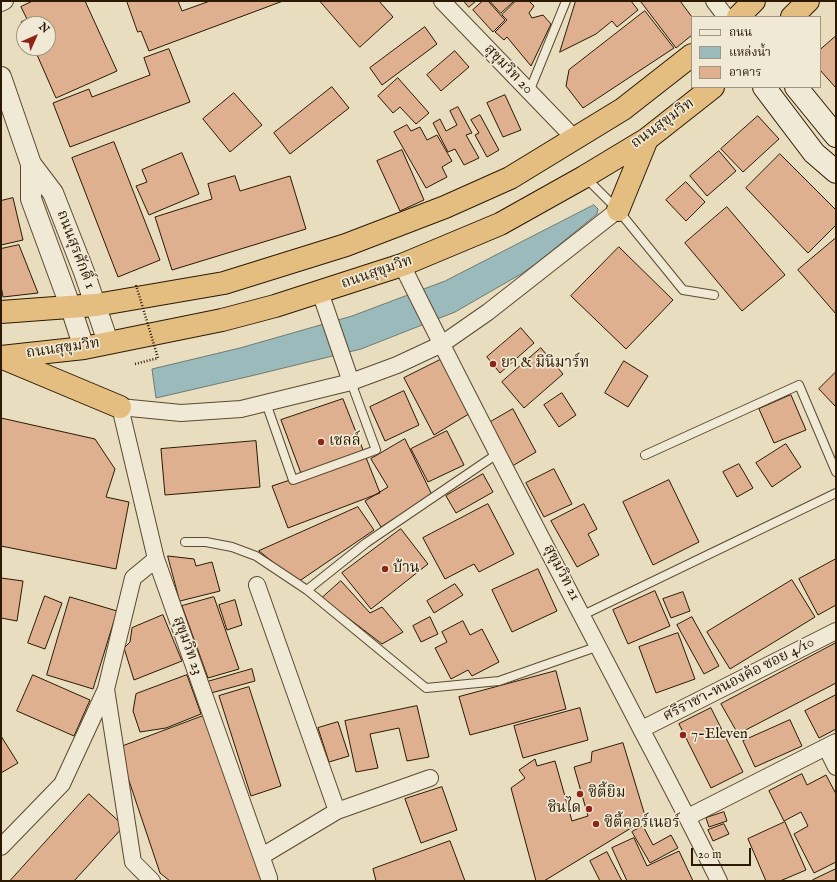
<!DOCTYPE html>
<html>
<head>
<meta charset="utf-8">
<style>
	body { margin:0 }
	#map { position:relative; width:837px; height:882px; overflow:hidden; background:#e8ddbf; font-family:"IM FELL English","Noto Serif Thai",serif }
	canvas { display:block }
	.frame { position:absolute; inset:0; border:2px solid #2c1901; pointer-events:none }
	.legend { position:absolute; left:691px; top:16px; width:130px; height:72px; box-sizing:border-box; background:#f0e9d5; border:1px solid #a29680; margin:0; padding:5px 7px; list-style:none; font-size:12px; color:#2c1901 }
	.legend li { display:flex; align-items:center; gap:8px; height:20px }
	.legend b { width:20px; border:1px solid #a29680 }
	.north { position:absolute; left:16px; top:16px; width:40px; height:40px; box-sizing:border-box; background:#f0e9d5; border:1px solid #a29680; border-radius:50%; rotate:45deg; font-size:11px; font-weight:700; line-height:16px; text-align:center; color:#2c1901 }
	.north::after { content:''; display:block; margin:auto; width:14px; height:18px; background:#8f2418; clip-path:polygon(50% 0,100% 100%,50% 72%,0 100%) }
	.scale { position:absolute; left:691px; top:848px; width:60px; height:18px; box-sizing:border-box; border:2px solid #2c1901; border-top:0; padding-left:5px; font-size:12px; line-height:14px; white-space:nowrap; color:#2c1901; -webkit-text-stroke:3px #f0e9d5; paint-order:stroke }
</style>
</head>
<body>
<div id="map">
<canvas width="837" height="882"></canvas>
<div class="frame"></div>
<ul class="legend">
<li><b style="height:5px;background:#f0e9d5"></b>ถนน</li>
<li><b style="height:11px;background:#9ababb"></b>แหล่งน้ำ</li>
<li><b style="height:11px;background:#deb090"></b>อาคาร</li>
</ul>
<div class="north">N</div>
<div class="scale">20 m</div>
</div>
<script>
const c = document.querySelector('canvas').getContext('2d');
c.lineJoin = 'round';
function fill(path, color) { c.fillStyle = color; c.fill(path, 'evenodd'); }
function trace(path, color, width, dash) { c.strokeStyle = color; c.lineWidth = width; c.lineCap = dash ? 'butt' : 'round'; c.setLineDash(dash || []); c.stroke(path); }
function drawText(font, color, halo, rows, align = 'center') {
  c.font = font + ' "IM FELL English","Noto Serif Thai",serif'; c.lineWidth = 3.5; c.setLineDash([]); c.textBaseline = 'middle'; c.strokeStyle = halo; c.fillStyle = color; for (const [text, x, y, turn = 0] of rows) {
    c.save(); c.translate(x, y); c.rotate((+turn || 0) * Math.PI / 180); c.textAlign = isNaN(turn) ? turn : align; if (halo) c.strokeText(text, 0, 0); c.fillText(text, 0, 0); c.restore();
  }
}
const water = new Path2D(`
	M594 205 598 209 597 214 538 262 521 274 455 312 361 349 255 375 156 398 152 369 240 348 352 316 445 281Z`);
fill(water, '#9ababb');
trace(water, '#6e7a71', 1);
const building = new Path2D(`
	M33 1H85L117 71 56 98 34 48H48V24H24V27L21 22 27 19 21 7Z
	M127 1H178L182 11 210 1H283L149 51 141 31 138 32Z
	M320 1H379L393 17 360 47Z
	M464 1H476L469 7Z
	M483 1H488L505 20 493 32 473 10Z
	M490 1H514L501 13Z
	M516 1H529L534 6 529 13 532 18 543 15 551 24 531 66 507 37 504 40 495 32 507 20 502 15Z
	M576 1H631L638 10 617 27 612 21 596 34 560 52Z
	M643 1H680L692 17V35L676 48 641 2Z
	M645 11 674 48 583 108 566 86 569 70Z
	M425 27 437 44 382 85 370 68Z
	M836 36V88L820 70V50Z
	M169 49 190 102 70 147 53 103 89 89 92 97 150 75 144 58Z
	M455 51 469 67 441 91 427 75Z
	M398 78 429 113 416 124 400 107 393 113 378 96Z
	M332 87 349 108 290 154 274 133Z
	M234 93 262 125 230 152 203 119Z
	M505 95 521 130 503 137 487 103Z
	M458 107 472 133 466 135 479 158 464 165 455 149 448 152 433 123 440 119 446 131 457 125 450 111Z
	M480 115 499 150 487 157 475 135 479 133 471 120Z
	M758 116 779 139 743 172 721 149Z
	M407 125 411 131 420 127 427 140 437 135 452 161 442 167 447 177 426 188 394 132Z
	M114 142 160 260 118 277 72 158Z
	M402 150 424 200 400 211 377 161Z
	M719 151 736 171 707 196 690 176Z
	M182 153 199 194 149 215 136 186 147 182 142 170Z
	M780 154 836 210V225L808 253 746 188Z
	M235 176 240 191 290 176 306 229 172 270 155 217 212 199 208 184Z
	M686 182 705 202 686 221 666 200Z
	M13 198 23 240 1 245V201Z
	M727 207 785 275 742 311 685 243Z
	M836 238V314L798 270Z
	M19 245 38 293 3 297 1 286V249Z
	M619 247 673 300 626 349 571 296Z
	M521 328 534 343 500 373 487 357Z
	M541 348 563 374 524 408 502 382Z
	M442 359 472 412 434 435 404 378Z
	M624 361 648 376 628 407 605 393Z
	M836 372V405L835 406 819 389Z
	M404 391 419 425 385 441 370 407Z
	M562 393 576 415 559 427 544 405Z
	M791 395 806 430 774 443 759 409Z
	M343 399 380 493 288 528 272 486 302 476 281 420Z
	M513 409 536 452 509 468 487 424Z
	M1 418 95 439 115 469 106 497 129 502 116 569 1 546Z
	M447 431 464 465 428 482 411 449Z
	M405 439 432 495 381 527 365 501 388 487 371 459Z
	M256 441 260 487 165 495 161 449Z
	M786 444 801 467 772 487 756 463Z
	M739 464 753 488 737 497 723 472Z
	M554 469 572 504 544 517 526 483Z
	M483 474 493 492 456 513 446 496Z
	M669 480 699 542 653 565 623 502Z
	M488 504 514 554 479 572 474 564 445 579 423 538Z
	M584 504 597 529 588 534 599 555 577 567 551 521Z
	M358 507 374 530 298 582 259 551Z
	M401 529 428 564 371 609 342 573Z
	M168 556 194 559 196 566 212 562 220 591 180 601Z
	M836 559V605L818 615 799 579Z
	M538 569 557 611 512 632 492 590Z
	M1 578 23 581 17 621 1 618Z
	M792 580 815 617 730 669 707 632Z
	M341 581 370 613 382 607 403 632 382 644 322 598Z
	M455 584 463 595 434 613 427 601Z
	M655 591 670 626 628 644 613 610Z
	M683 592 690 611 671 618 663 599Z
	M45 596 62 603 45 649 28 643Z
	M70 597 117 611 93 689 47 675Z
	M214 597 239 669 208 678 182 606Z
	M235 600 242 625 227 630 219 605Z
	M163 615 182 661 134 680 124 648 130 642 132 628Z
	M430 617 438 634 421 642 413 626Z
	M692 617 719 666 704 674 677 625Z
	M463 621 470 635 482 629 499 662 472 676 468 670 451 679 435 648 447 642 442 632Z
	M678 633 695 679 656 693 639 647Z
	M836 643V683L738 734 721 704Z
	M252 669 255 681 211 693 207 682Z
	M556 671 566 709 470 735 459 697Z
	M33 675 90 700 74 736 17 711Z
	M187 675 201 714 166 728 140 732 133 711 136 694Z
	M249 687 281 786 251 796 219 696Z
	M836 695V729L819 738 805 711Z
	M417 706 429 757 407 761 399 728 370 734 378 768 356 772 345 721Z
	M580 708 588 740 523 758 514 726Z
	M711 708 743 772 711 788 679 724Z
	M203 716 264 876 263 881H170L160 873 118 748Z
	M790 720 802 746 755 767 743 741Z
	M338 722 349 756 329 762 318 728Z
	M1 736 18 763 1 773Z
	M623 743 646 819 544 881H536L511 788 525 778 519 770 535 759 537 766 555 761 572 821 588 816 574 767 591 762 592 752Z
	M802 774 807 785 826 775 836 794V862L814 873 794 834 808 826 801 812 784 821 769 791Z
	M442 787 457 830 421 843 405 799Z
	M89 794 124 826 74 881H10Z
	M724 812 727 821 709 827 706 818Z
	M785 822 806 870 780 881H766L748 839Z
	M724 824 729 834 713 841 708 830Z
	M643 826 653 845 671 835 678 848 650 863 632 832Z
	M634 838 647 866 679 851 693 881H627L612 848Z
	M450 841 465 881H376L373 869Z
	M607 852 622 881H600L590 861Z
	M836 869V881H814L813 880Z`);
fill(building, '#deb090');
trace(building, '#2c1901', 1);
const service = new Path2D(`
	M529 92 566 1
	M585 177 618 210 683 290 714 295
	M266 403 293 480 376 450 351 382
	M645 455 799 385 836 472
	M185 542H206L232 547 256 556 307 590 426 688 499 681 599 646
	M307 590 366 543 497 454
	M583 615 836 493`);
const minor = new Path2D(`
	M442 1 575 139
	M714 1 726 17
	M1 3 5 1
	M402 265C479 421 561 575 641 729 668 780 694 830 719 881
	M320 292 351 382
	M257 585 337 811
	M106 689 133 862 152 881
	M642 729 836 631
	M826 747 836 767
	M688 817 836 742
	M1 847 62 784 106 689 133 578 156 559
	M262 856 337 811 430 778
	M269 881V878L156 559 120 407 181 413 241 409 351 382 397 365 442 344 488 312 618 210`);
const tertiary = new Path2D(`
	M1 77 31 164 53 193 84 272 108 342
	M31 164V199L71 308 84 348`);
const secondary = new Path2D(`
	M764 87 814 153 836 172
	M796 87 836 136`);
const trunk = new Path2D(`
	M738 17 754 1
	M792 17 808 1
	M618 210 647 139
	M1 312 96 305 224 283 346 245 445 207 510 178 623 109 692 55
	M1 357 84 348 222 320 275 306 402 265 500 224 584 177 647 139 713 87
	M3 358 120 407`);
trace(service, '#5b4a30', 10);
trace(minor, '#5b4a30', 18);
trace(tertiary, '#5b4a30', 22);
trace(secondary, '#2c1901', 24);
trace(trunk, '#2c1901', 24);
trace(new Path2D(`
	M135 364 158 358`), '#2c1901', 2.5, [1, 2]);
trace(service, '#f0e9d5', 8);
trace(minor, '#f0e9d5', 16);
trace(tertiary, '#f0e9d5', 20);
trace(secondary, '#f0e9d5', 22);
trace(trunk, '#e4be80', 22);
trace(new Path2D(`
	M136 285 158 358`), '#2c1901', 2.5, [1, 2]);
for (const [x, y, r, color] of [
	[493,364,4,"#8f2418"],
	[321,442,4,"#8f2418"],
	[385,569,4,"#8f2418"],
	[683,735,4,"#8f2418"],
	[580,794,4,"#8f2418"],
	[589,809,4,"#8f2418"],
	[596,824,4,"#8f2418"]
]) { const dot = new Path2D(); dot.arc(x, y, r, 0, 2 * Math.PI); c.fillStyle = color; c.fill(dot); trace(dot, '#f0e9d5', 1.5); }
drawText('15px', '#2c1901', '#f0e9d5', [
	["สุขุมวิท 20",508,70,46],
	["ถนนสุขุมวิท",663,124,-36],
	["ถนนสุรศักดิ์ 1",75,250,69],
	["ถนนสุขุมวิท",377,273,-19],
	["ถนนสุขุมวิท",63,349,-8],
	["สุขุมวิท 21",561,573,62],
	["สุขุมวิท 23",187,646,70],
	["ศรีราชา-หนองค้อ ซอย 4/10",739,680,-27]
]);
drawText('15px', '#2c1901', '#f0e9d5', [
	["ยา & มินิมาร์ท",501,364],
	["เชลล์",329,442],
	["บ้าน",393,569],
	["7-Eleven",691,735],
	["ซิตี้ยิม",588,794],
	["ชินได",581,809,"right"],
	["ซิตี้คอร์เนอร์",604,824]
], 'left');
</script>
</body>
</html>
